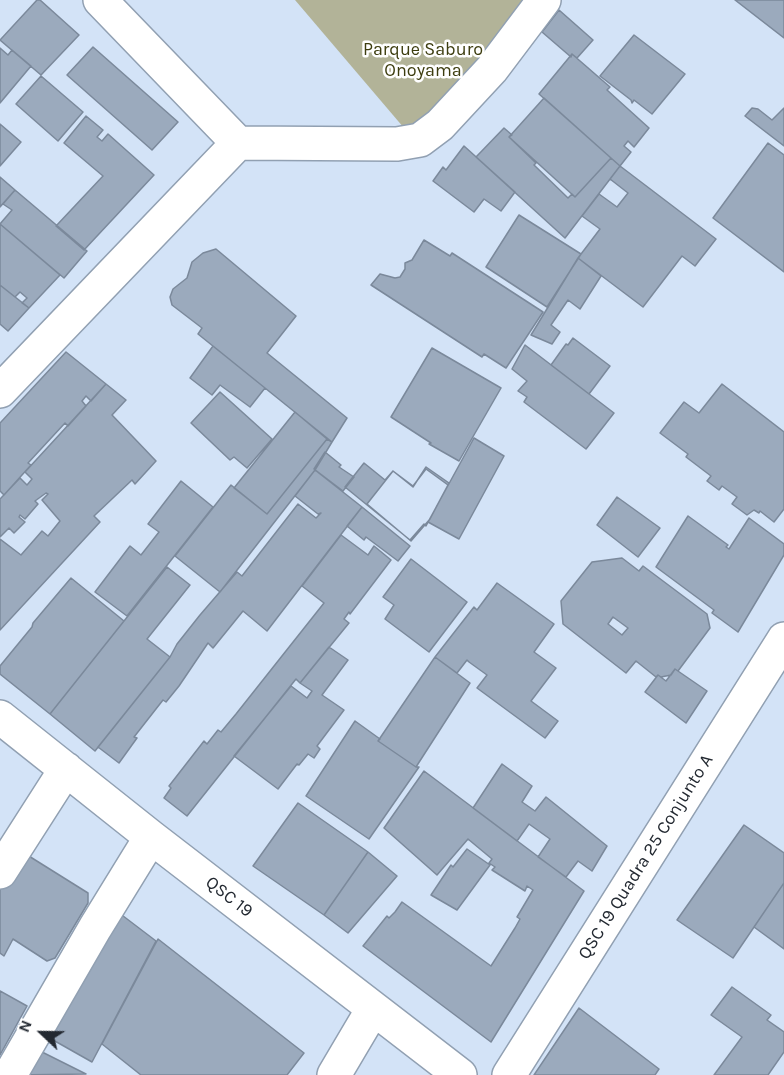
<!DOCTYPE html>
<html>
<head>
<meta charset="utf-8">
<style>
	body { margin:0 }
	#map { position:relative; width:784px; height:1075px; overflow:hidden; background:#d3e3f7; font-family:Karla,sans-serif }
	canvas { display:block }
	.north { position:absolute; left:12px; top:1003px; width:60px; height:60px; -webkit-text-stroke:4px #fff; paint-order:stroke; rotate:292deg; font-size:16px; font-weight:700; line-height:24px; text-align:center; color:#232931 }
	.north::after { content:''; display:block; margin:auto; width:21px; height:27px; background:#232931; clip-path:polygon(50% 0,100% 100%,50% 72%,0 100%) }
</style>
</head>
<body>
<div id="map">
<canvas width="784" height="1075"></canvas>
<div class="north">N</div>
</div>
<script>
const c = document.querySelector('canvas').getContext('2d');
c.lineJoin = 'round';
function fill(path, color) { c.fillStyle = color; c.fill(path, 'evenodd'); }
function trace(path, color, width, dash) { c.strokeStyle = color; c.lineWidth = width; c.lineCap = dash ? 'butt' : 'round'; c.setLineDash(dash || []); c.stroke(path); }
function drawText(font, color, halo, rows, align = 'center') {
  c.font = font + ' Karla,sans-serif'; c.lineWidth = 5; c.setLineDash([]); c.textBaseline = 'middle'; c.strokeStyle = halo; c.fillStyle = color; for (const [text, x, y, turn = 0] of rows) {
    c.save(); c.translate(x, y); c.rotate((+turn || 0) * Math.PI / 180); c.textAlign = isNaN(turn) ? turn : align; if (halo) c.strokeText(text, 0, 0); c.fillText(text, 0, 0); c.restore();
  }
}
fill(new Path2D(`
	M295 0H540L427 155Z`), '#b2b398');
const building = new Path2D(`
	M37 0H40L79 35 41 75 0 40Z
	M735 0H784V38Z
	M559 10 593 40 577 58 572 54 571 57 542 32Z
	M634 35 685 74 652 114 634 100 632 103 631 100 600 76Z
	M93 47 178 122 152 150 67 75Z
	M0 48 8 55 12 50 31 66 0 103Z
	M572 54 610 87 607 90 649 128 634 147 628 141 624 146 631 152 620 166 539 94Z
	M41 76 83 112 58 141 16 104Z
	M544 98 611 158 575 197 509 137Z
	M752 108 758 109 772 120 784 108V146L745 116Z
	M86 116 103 130 97 137 102 141 108 134 154 175 84 250 56 226 103 176 64 143Z
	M0 124 21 142 0 166Z
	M504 128 512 135 509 137 536 163 534 165 568 198 572 194 575 197 611 158 620 166 565 238 476 157Z
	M768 143 784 155V272L713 218Z
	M464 146 515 192 501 211 484 199 474 212 433 181 443 167 446 170Z
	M620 166 716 239 695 266 682 256 643 307 578 258 600 229 582 216 599 194 617 207 628 193 610 179Z
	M0 177 15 190 0 207Z
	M15 190 87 251 64 278 0 224 12 210 3 204Z
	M519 215 581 254 547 307 486 267Z
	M0 224 60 275 29 308 22 303 27 298 20 292 15 297 0 285Z
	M424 240 450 256 452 253 543 312 506 368 484 354 482 357 371 285 380 274 395 278 400 277 405 269V263L412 260Z
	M216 249 296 316 267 353 347 418 332 442 198 334 202 328 172 305 170 297 173 289 187 278 192 262 203 253Z
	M578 258 601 276 580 309 568 300 551 325 560 332 552 344 531 335Z
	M0 285 29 308 8 331 0 324Z
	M573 338 610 366 589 394 551 365 566 344 568 345Z
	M525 345 614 413 586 449 524 402 527 397 518 391 527 381 512 369Z
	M213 346 265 388 250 407 220 385 212 395 190 378Z
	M432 348 501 388 459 461 429 444 431 443 391 417Z
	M66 352 106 384 91 401 86 396 82 401 86 406 68 426 65 423 28 463 31 465 4 495 0 491V423Z
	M106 384 126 400 112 415 156 461 135 484 132 480 94 516 100 522 0 630V539L21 555 42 531 48 536 60 521 42 500 48 494 46 493 35 501 38 504 25 519 20 515 19 517 25 522 14 533 9 528 0 537V499L20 478 27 485 32 479 25 472Z
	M722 384 784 432V509L774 522 760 511 759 513 754 510 747 515 732 504 737 497 722 486 719 490 707 481 711 476 686 457 688 454 660 433 684 402 699 413Z
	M220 392 272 439 247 468 234 457 230 460 191 423Z
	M295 412 327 439 267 514 234 488Z
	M474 438 504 456 459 539 428 522Z
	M327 439 332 442 315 470 220 592 175 556 231 485 267 514Z
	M325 452 341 465 339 467 354 477 343 491 314 469Z
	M364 463 385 480 393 471 413 487 426 467 449 483 426 526 424 524 410 540 345 487Z
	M426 469 448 485 430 519 411 541 367 504 393 471 413 486Z
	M315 470 362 507 267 631 243 611 213 648 208 643 179 686 166 702 163 700 134 737 137 738 119 763 98 747 170 657 177 644 200 615 237 572 242 576 298 504 316 518 321 513 318 514 295 496Z
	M181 481 213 507 127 616 95 592 130 546 141 555 159 532 148 524Z
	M617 497 660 528 638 557 597 525Z
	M362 507 410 546 398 561 366 537 364 540 347 526Z
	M688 516 728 545 726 547 729 549 749 518 784 544V555L738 632 712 613 714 610 656 567Z
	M341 535 368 555 374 546 391 560 350 614 349 612 344 619 349 623 300 683 296 679 187 816 164 798 171 788 169 786 204 741 207 744 218 730 221 732 236 714 324 603 302 586Z
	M622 558 639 571 643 566 707 614 710 628 678 671 675 669 671 675 661 677 658 675 656 677 636 661 626 673 563 624 561 601 592 562ZM613 617 628 628 622 635 608 624Z
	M411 559 467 602 429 652 385 619 394 605 383 597Z
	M167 567 190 585 147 639 170 657 95 751 50 714Z
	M71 578 124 621 50 714 0 674V666L32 627 33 623Z
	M497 583 554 624 534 652 556 668 531 701 558 721 545 738 477 688 487 675 469 662 467 660 457 673 435 657 474 607 477 610Z
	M329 647 348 660 322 695 344 710 317 746 320 749 314 758 308 754 299 765 297 764 278 789 234 756 291 686 307 698 312 691 300 683Z
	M435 657 470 683 416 767 378 741Z
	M675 669 707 691 686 723 645 692 658 675 666 681Z
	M355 721 380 739 378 741 416 767H419L369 839 306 796Z
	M502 764 532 786 522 802 535 811 546 797 607 846 592 871 578 861 566 877 538 857 550 839 529 824 517 841 473 808Z
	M424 771 584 891 491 1042 363 946 387 916 389 918 395 912 402 902 491 966 515 928 520 919 517 917 533 890 527 886 525 891 492 870 495 867 489 863 492 859 468 839 437 875 384 828Z
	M298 803 368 852 324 915 253 866Z
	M744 825 784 853V883L733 958 677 920Z
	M467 849 490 865 457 910 431 895 451 865 453 867Z
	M368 852 397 876 348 933 324 915Z
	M24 853 88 893V903L55 958 47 961 13 939 4 956 0 953V885Z
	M784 883V949L754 927Z
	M110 906 156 941 92 1062 46 1036Z
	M158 939 304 1053 287 1075H141L102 1044Z
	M732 987 771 1015 767 1020 784 1032V1052L768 1075H714L742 1037 711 1015Z
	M0 991 27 1006 0 1055Z
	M579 1008 659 1069 655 1075H534Z
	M30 1046 86 1074 13 1075Z`);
fill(building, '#9baabd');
trace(building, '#7b899b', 1.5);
const minor = new Path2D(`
	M100 0 238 143
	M0 391 238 143 397 144 420 140 440 125 492 69 544 0
	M0 717 151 837 460 1075
	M0 872 66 769
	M10 1075 95 928 151 837
	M334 1075 373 1009
	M509 1075 784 639`);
trace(minor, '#91a0b2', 36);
trace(minor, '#fff', 33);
drawText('18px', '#3d3d0f', '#fff', [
	["Parque Saburo",423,50],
	["Onoyama",423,71]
]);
drawText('18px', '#232931', '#fff', [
	["QSC 19 Quadra 25 Conjunto A",646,857,-58],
	["QSC 19",229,897,38]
]);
</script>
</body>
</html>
